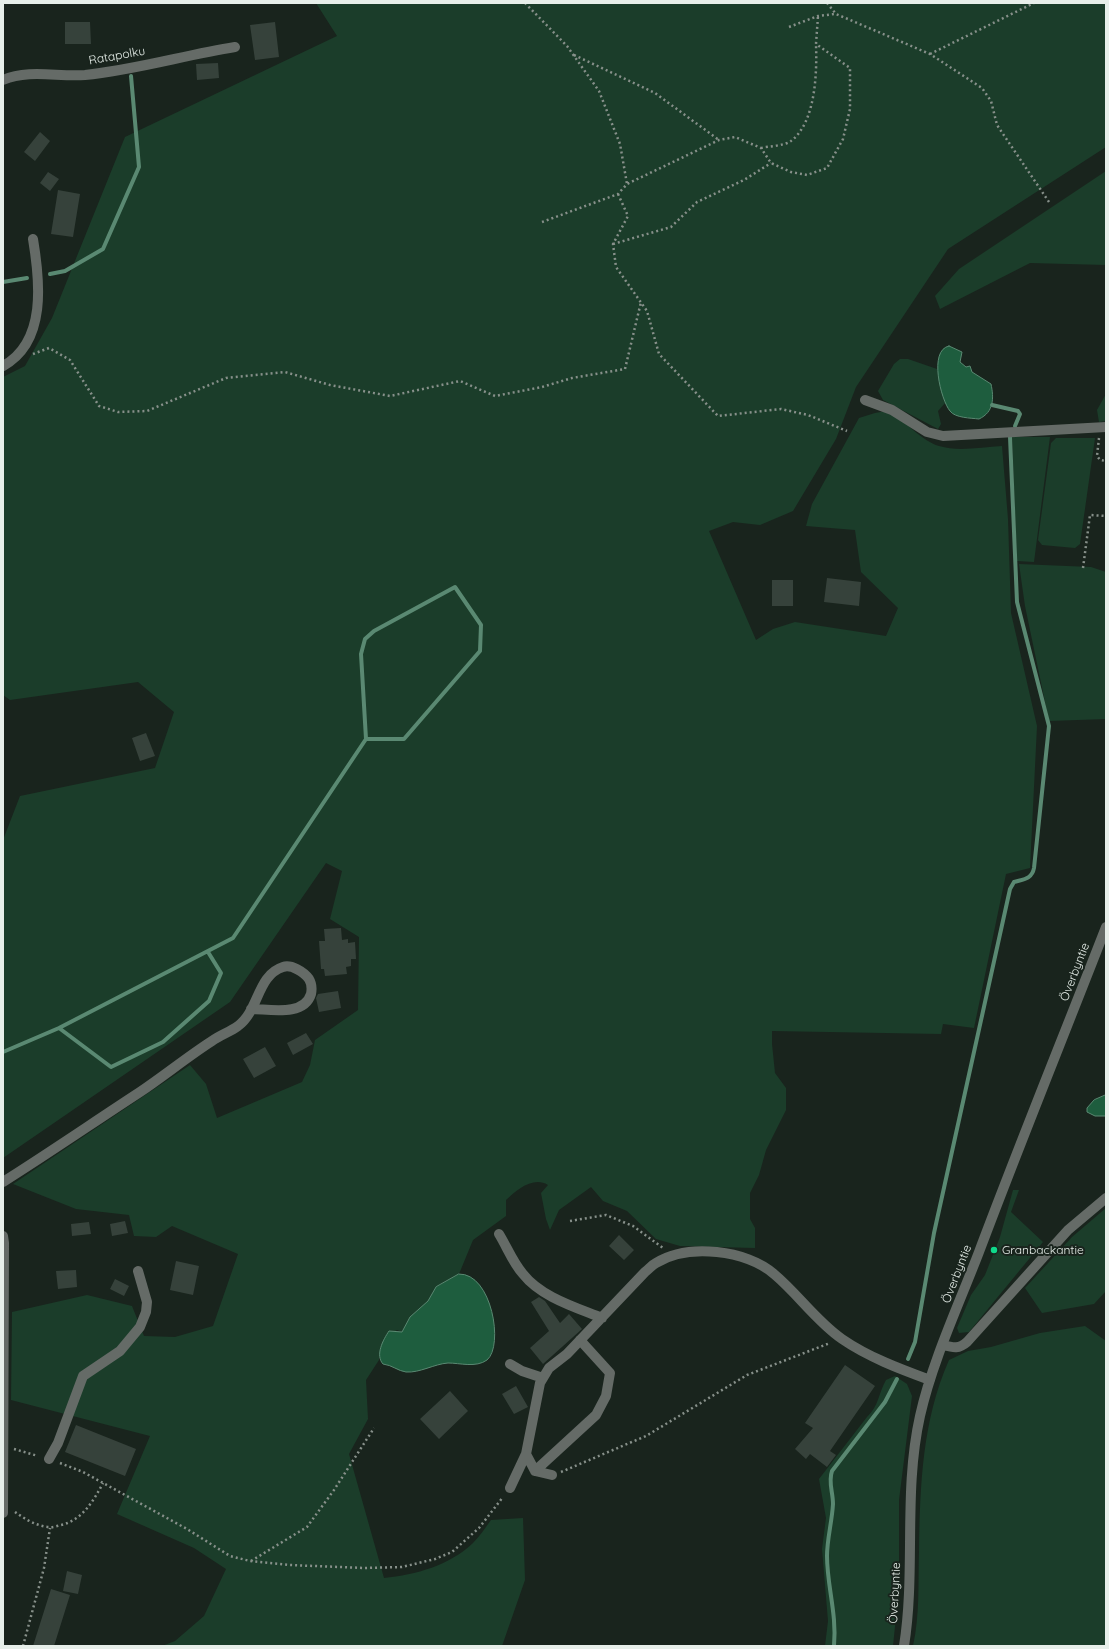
<!DOCTYPE html>
<html>
<head>
<meta charset="utf-8">
<style>
	body { margin:0 }
	#map { position:relative; width:1109px; height:1649px; overflow:hidden; background:#19241d; font-family:Quicksand,sans-serif }
	canvas { display:block }
	.frame { position:absolute; inset:0; border:4px solid #e7efea; pointer-events:none }
</style>
</head>
<body>
<div id="map">
<canvas width="1109" height="1649"></canvas>
<div class="frame"></div>
</div>
<script>
const c = document.querySelector('canvas').getContext('2d');
c.lineJoin = 'round';
function fill(path, color) { c.fillStyle = color; c.fill(path, 'evenodd'); }
function trace(path, color, width, dash) { c.strokeStyle = color; c.lineWidth = width; c.lineCap = dash ? 'butt' : 'round'; c.setLineDash(dash || []); c.stroke(path); }
function drawText(font, color, halo, rows, align = 'center') {
  c.font = font + ' Quicksand,sans-serif'; c.lineWidth = 4; c.setLineDash([]); c.textBaseline = 'middle'; c.strokeStyle = halo; c.fillStyle = color; for (const [text, x, y, turn = 0] of rows) {
    c.save(); c.translate(x, y); c.rotate((+turn || 0) * Math.PI / 180); c.textAlign = isNaN(turn) ? turn : align; if (halo) c.strokeText(text, 0, 0); c.fillText(text, 0, 0); c.restore();
  }
}
fill(new Path2D(`
	M316 3H1106V147L948 249 856 387 836 439 793 511 760 525 733 522 709 531 756 640 773 629 795 622 886 636 898 608 861 572 855 530 806 526 812 504 859 418 875 413 892 410C905 422 922 441 939 446 958 452 982 447 1002 446L1008 519 1011 613 1037 726 1030 868 1006 874 974 1028 943 1024 941 1034 772 1031V1044L775 1073 786 1088V1110L766 1150 759 1175 750 1193V1219L755 1228V1248L680 1246 656 1239 627 1211 603 1201 591 1187 559 1210 550 1230 546 1219 541 1193 548 1185C533 1176 517 1190 506 1200V1216L473 1240 459 1274 436 1287 428 1301 410 1317 402 1332 397 1330 386 1337 379 1355V1360L366 1380 368 1419 349 1454 384 1578C416 1575 450 1565 473 1543 480 1536 485 1528 491 1520L523 1518 525 1580 502 1646H162L175 1641 204 1616 226 1569 194 1548 117 1514 150 1436 11 1400 12 1312 87 1295 132 1306 144 1336 175 1337 213 1326 238 1254 172 1226 156 1237 134 1236 129 1215 76 1209 13 1184 190 1065 206 1084 217 1118 302 1082 310 1065 315 1040 358 1010 359 937 330 919 342 871 326 863 230 1002 3 1158V840L20 796 155 768 174 712 138 682 10 700 3 695V377L25 366 52 318 125 137 337 36Z
	M1106 171V265L1030 263 940 309 935 296 959 269Z
	M900 359H908L937 369 946 402 938 411 941 424 938 429 883 400 878 391 894 364Z
	M1106 394V421L1099 422 1097 410Z
	M1012 437H1050L1034 562 1017 561Z
	M1056 438H1095L1080 544 1075 548 1042 545 1038 540 1051 443Z
	M1019 564 1091 567 1106 572V719L1049 721 1025 606Z
	M1013 1190H1019L1011 1212 1043 1242 969 1332 959 1333 957 1328 971 1295 985 1275 1000 1237Z
	M1106 1208V1291L1094 1304 1042 1313 1025 1288 1072 1237Z
	M1085 1326 1106 1341V1646H913C920 1615 918 1583 919 1552 920 1486 922 1421 949 1360L968 1351 991 1347 1040 1333Z
	M895 1376 907 1384 912 1396 899 1500V1587L893 1646H825L828 1621 822 1549 826 1518 819 1479 867 1417C879 1406 878 1394 886 1380Z`), '#1b3d2a');
const water = new Path2D(`
	M949 346 962 352 960 362 966 367 970 366 972 372 991 384C994 398 994 412 979 419 971 418 955 418 950 411 941 400 928 350 949 346Z
	M1106 1095V1116H1095L1087 1112V1108L1094 1100Z
	M459 1274C492 1273 504 1346 487 1360 476 1368 460 1363 448 1363 434 1364 420 1373 406 1372 398 1371 392 1365 383 1364 375 1355 383 1340 389 1331L402 1332 410 1317 428 1301 436 1287Z`);
fill(water, '#1e5d3e');
trace(water, '#5a8972', 1);
trace(new Path2D(`
	M50 274 65 271 103 249 139 167 131 76
	M3 282 27 278
	M992 405 1018 411 1020 414 1015 426
	M59 1028 111 1067 163 1042 209 1001 221 973 208 952
	M3 1052 59 1028 233 938 366 739 361 654 365 639 374 631 455 587 481 625 480 651 404 739H366
	M908 1359 915 1342 934 1233 1010 889 1014 882C1024 879 1032 879 1034 868L1049 726 1017 602 1010 437
	M834 1646C837 1614 827 1586 827 1556 827 1539 832 1522 833 1504 833 1492 828 1482 832 1471L885 1402 897 1379`), '#5a8972', 4);
fill(new Path2D(`
	M65 22H90L91 44H65Z
	M275 22 279 57 255 60 250 25Z
	M218 63 219 78 197 80 196 64Z
	M40 132 50 141 35 161 24 152Z
	M48 172 59 179 50 191 40 183Z
	M58 190 80 194 73 237 51 234Z
	M827 578 861 582 859 606 824 602Z
	M772 580H793V606H772Z
	M146 733 155 756 140 761 132 738Z
	M341 928 342 940 348 939V943L355 942 356 959H351V966L346 967 347 974 325 976 324 969H321L319 941H325L324 929Z
	M338 991 341 1008 319 1012 316 998 318 994Z
	M306 1033 313 1044 293 1055 287 1043Z
	M265 1047 276 1066 254 1078 243 1059Z
	M125 1221 128 1233 112 1236 110 1224Z
	M89 1222 91 1234 72 1236 71 1224Z
	M619 1235 634 1250 624 1260 609 1246Z
	M176 1261 199 1266 193 1295 170 1290Z
	M76 1270 77 1287 58 1289 56 1271Z
	M115 1279 129 1286 124 1296 110 1289Z
	M539 1297 545 1301 560 1323 569 1314 582 1329 543 1364 530 1348 549 1331 531 1302Z
	M845 1365 875 1386 830 1451 836 1455 827 1467 810 1454 806 1459 795 1449 813 1428 805 1423Z
	M516 1386 528 1407 514 1414 502 1394Z
	M450 1391 468 1411 439 1439 420 1419Z
	M76 1425 136 1449 125 1476 65 1452Z
	M67 1571 82 1575 78 1594 63 1591Z
	M51 1589 70 1595 54 1646H33Z`), '#36423b');
trace(new Path2D(`
	M525 3 567 46 599 91 620 144 627 184
	M827 3 836 14 930 54 982 88 991 101 997 125 1049 202
	M789 27 818 16 835 14
	M930 54 1034 3
	M574 55 655 93 719 140
	M761 148C769 146 784 146 791 141 816 122 817 72 816 44
	M618 194 628 216 613 244 616 267 647 311 659 354 718 416 781 409 808 415 847 431
	M542 222 618 194 627 184 719 140 735 137 761 148 771 163 791 172 807 175 827 168 843 139 850 109V68L816 44 818 16
	M613 244 671 227 697 202 744 180 771 163
	M33 354 49 348 70 360 99 406 118 412 147 411 226 378 285 372 330 385 390 396 460 381 495 396 542 387 572 378 625 369 641 302
	M1099 438 1097 456 1100 460 1106 461
	M1083 568 1090 515 1106 516
	M570 1221 606 1215 633 1226 663 1248
	M14 1449 38 1456
	M60 1463 83 1472 187 1529 230 1556 250 1561 289 1565 365 1568 402 1567 435 1559 452 1552 479 1528 503 1497
	M561 1472 646 1436 747 1375 830 1343
	M15 1512C25 1519 36 1526 49 1527 52 1528 57 1526 61 1525 82 1520 93 1502 103 1483
	M251 1561 307 1527 334 1490 374 1428
	M23 1646 44 1568 50 1528`), '#87908a', 2.5, [2, 3]);
trace(new Path2D(`
	M3 80C29 69 57 77 85 75 135 70 185 55 235 47
	M3 366C47 342 40 281 33 239
	M865 400 892 410 927 432 943 436 1106 427
	M3 1182C49 1153 94 1122 140 1092 164 1076 187 1057 212 1041 220 1035 230 1032 238 1026 259 1011 257 975 283 967 291 964 304 972 309 979 312 984 312 989 311 994 304 1017 269 1009 251 1009
	M499 1234C507 1247 513 1263 523 1274 541 1297 575 1307 602 1318
	M3 1236 4 1243 3 1513
	M943 1345C954 1348 959 1349 967 1342L1068 1230 1106 1198
	M510 1364 522 1371 543 1378
	M526 1454 535 1471 596 1415 606 1396 610 1373 580 1340
	M49 1459 58 1443 83 1376 120 1351 140 1327 146 1312 147 1302 138 1271
	M535 1471 552 1475
	M510 1488 526 1454 540 1383 549 1368 567 1354 645 1272C649 1269 652 1265 656 1263 688 1243 747 1250 774 1274 798 1294 816 1321 842 1339 868 1357 900 1369 930 1380
	M904 1646C916 1570 903 1492 920 1416 932 1362 959 1304 979 1252 1020 1143 1064 1035 1106 927`), '#656b67', 10);
for (const [x, y, r, color] of [
	[994,1250,4,"#0fd98a"]
]) { const dot = new Path2D(); dot.arc(x, y, r, 0, 2 * Math.PI); c.fillStyle = color; c.fill(dot); trace(dot, '#19241d', 1.5); }
drawText('12px', '#e7efea', '#19241d', [
	["Ratapolku",117,56,-10],
	["Överbyntie",1075,972,-69],
	["Överbyntie",957,1274,-69],
	["Överbyntie",895,1593,-87]
]);
drawText('12px', '#e7efea', '#19241d', [
	["Granbackantie",1002,1250]
], 'left');
</script>
</body>
</html>
